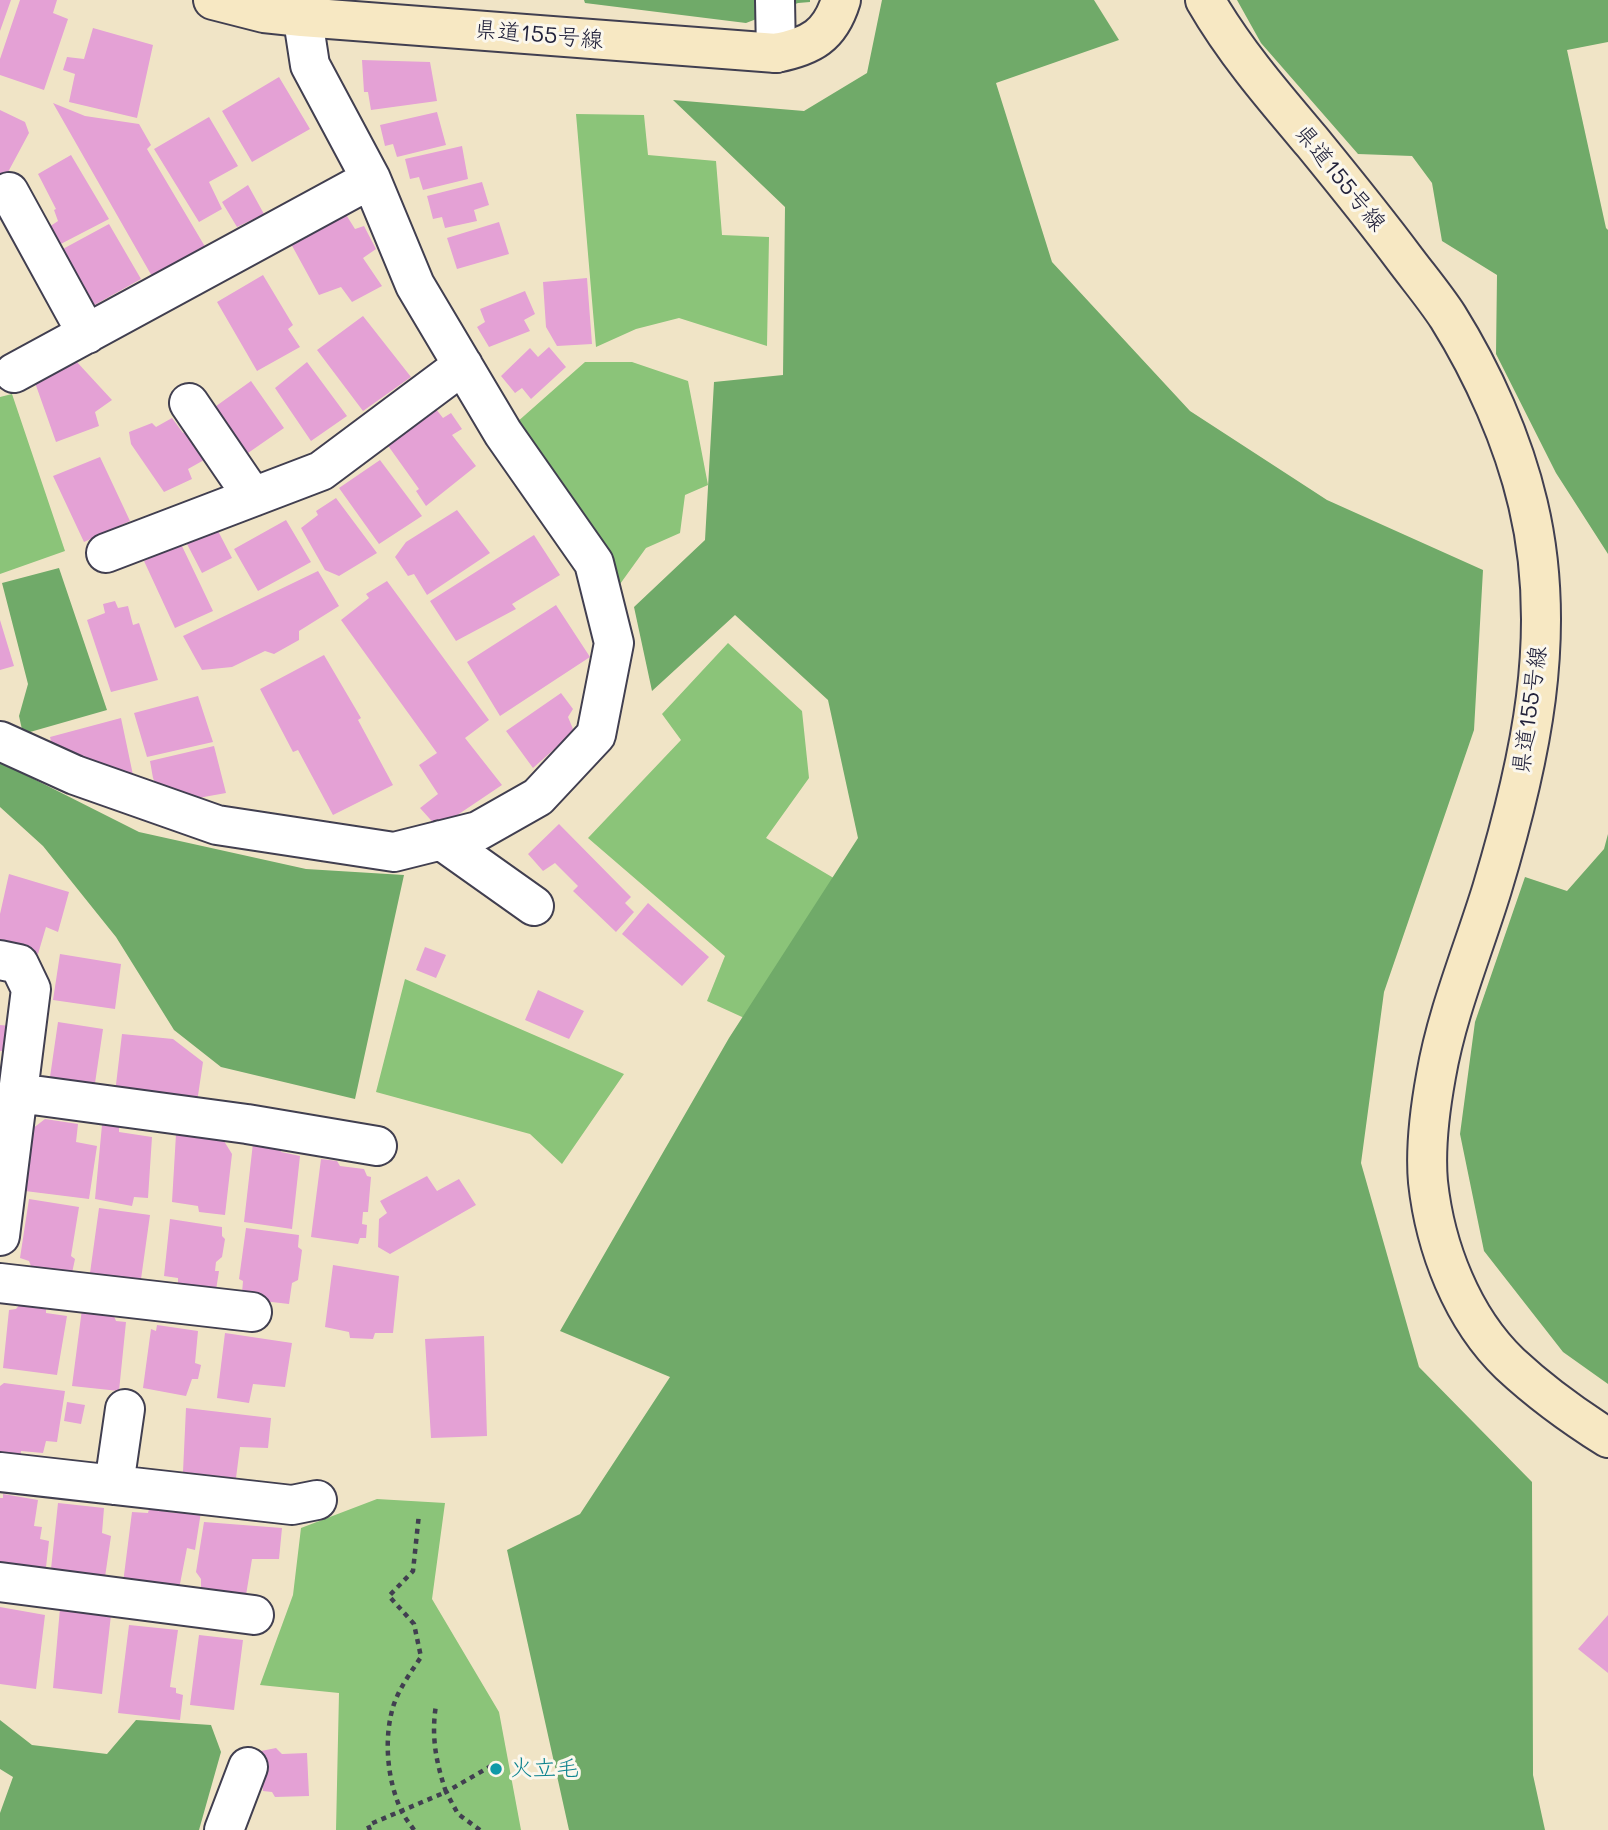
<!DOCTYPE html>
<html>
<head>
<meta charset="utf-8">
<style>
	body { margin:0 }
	canvas { display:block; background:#f0e4c6 }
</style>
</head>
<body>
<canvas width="1608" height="1830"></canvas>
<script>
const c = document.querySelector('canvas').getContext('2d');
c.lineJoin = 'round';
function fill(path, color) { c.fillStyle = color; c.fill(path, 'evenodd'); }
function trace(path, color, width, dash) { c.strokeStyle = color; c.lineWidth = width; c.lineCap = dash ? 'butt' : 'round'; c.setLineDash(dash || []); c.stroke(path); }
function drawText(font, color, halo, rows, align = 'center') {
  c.font = font + ' Mali,"Klee One",sans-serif'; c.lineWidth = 6; c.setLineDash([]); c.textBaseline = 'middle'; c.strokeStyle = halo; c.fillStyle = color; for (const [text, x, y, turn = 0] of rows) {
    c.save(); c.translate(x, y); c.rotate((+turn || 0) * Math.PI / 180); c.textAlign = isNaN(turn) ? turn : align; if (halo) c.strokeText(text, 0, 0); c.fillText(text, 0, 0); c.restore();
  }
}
fill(new Path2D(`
	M576 114 644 115 648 155 716 161 722 235 769 237 767 346 679 318 636 329 596 347Z
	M585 362H632L688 381 708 485 685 495 680 533 646 548 615 591 516 423Z
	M12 394 65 551 0 574V397Z
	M728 643 802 711 809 778 766 838 837 880 786 1037 707 1001 725 956 588 838 681 740 662 714Z
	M405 979 624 1074 562 1164 530 1134 376 1092Z
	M377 1499 445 1503 432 1599 499 1712 521 1830H336L339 1693 260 1685 293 1595 301 1528Z`), '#8bc479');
fill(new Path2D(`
	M584 0H810V2L798 3 746 23 585 3Z
	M882 0H1094L1119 40 996 83 1052 262 1190 411 1327 500 1483 570 1474 730 1384 992 1361 1163 1419 1367 1532 1482 1533 1775 1545 1830H569L507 1550 580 1514 670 1377 560 1331 729 1038 858 838 828 700 735 615 652 691 634 607 705 540 714 382 783 375 785 207 673 100 804 111 867 73Z
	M1237 0H1608V42L1567 50 1606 228 1608 230V554L1556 473 1496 354 1497 275 1442 241 1432 183 1412 156 1358 154 1261 43Z
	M59 568 107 710 23 734 19 716 28 684 2 583Z
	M0 762 139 832 306 869 404 875 355 1099 221 1067 174 1030 116 937 43 846 0 807Z
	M1608 834V1384L1563 1352 1484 1251 1460 1134 1475 1022 1525 877 1567 891 1604 849Z
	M0 1720 32 1745 107 1754 136 1720 211 1725 221 1752 199 1830H0V1813L13 1777 0 1769Z`), '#70aa69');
fill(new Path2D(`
	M0 0H11L0 31Z
	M20 0H57L53 13 68 19 44 90 0 75V59Z
	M93 28 153 45 137 118 69 102 75 74 63 70 67 57 84 59Z
	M362 60 430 62 437 101 371 110 368 92H364Z
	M279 77 310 129 252 162 222 111Z
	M53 103 85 116 139 124 151 145 147 149 210 255 157 285Z
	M0 110 25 122 29 133 0 187Z
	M437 112 446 145 397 157 393 144 385 146 380 125Z
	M209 117 238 166 209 182 222 209 199 222 154 149Z
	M462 146 468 179 423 190 419 177 410 179 405 159Z
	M71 155 109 219 53 248 43 231 58 221 54 210 56 209 38 174Z
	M482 182 489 205 474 210 477 221 445 228 442 217 433 219 427 196Z
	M248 185 264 214 237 227 222 202Z
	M345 213 355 229 364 226 376 249 363 258 382 286 352 302 341 287 319 295 290 242Z
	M499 222 509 254 457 269 447 238Z
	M109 224 141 279 91 307 61 250Z
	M263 275 293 325 288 329 300 347 257 371 217 302Z
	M587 278 592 344 557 346 546 327 543 282Z
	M525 291 535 314 524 320 530 331 489 347 477 327 485 322 480 309Z
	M363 316 411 377 363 411 317 350Z
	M549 347 566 367 531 399 522 388 515 393 501 376 530 348 538 357Z
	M76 361 112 400 95 412 99 426 56 442 33 377Z
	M307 362 347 416 311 441 275 388Z
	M251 381 284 428 248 453 212 409Z
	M432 404 443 418 451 413 462 429 452 435 476 466 426 506 416 491 419 489 384 440Z
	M172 418 183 433 190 430 204 460 188 469 192 479 164 492 131 444 129 432 152 423 156 427Z
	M100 457 130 521 84 542 53 476Z
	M380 460 422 516 379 544 339 488Z
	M336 498 377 553 339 576 325 570 301 528 318 515 316 511Z
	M457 510 490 553 427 595 414 574 408 576 395 557 406 542Z
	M286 520 311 562 258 591 234 549Z
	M217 529 232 558 202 573 187 544Z
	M534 535 560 575 512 604 516 609 456 641 430 601Z
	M181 544 213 611 175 628 144 561Z
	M318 571 339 606 299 631V640L274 654 265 651 232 667 202 670 183 636Z
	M387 581 489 720 465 738 502 785 438 828 420 808 438 794 419 765 437 753 341 620 369 598 366 594Z
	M115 601 118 608 128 606 133 625 139 623 158 680 111 692 87 620 105 613 103 604Z
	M556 605 590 657 500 716 467 662Z
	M0 620 14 666 0 670Z
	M324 655 361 718 358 720 393 785 333 815 298 750 293 752 260 689Z
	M561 693 573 709 568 717 573 729 569 736 533 768 506 731Z
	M198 696 213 742 147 757 134 713Z
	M121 718 133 775 112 779 55 758 50 737Z
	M214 746 226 793 187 800 161 797 153 778 150 761Z
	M559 824 631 897 625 903 634 912 616 932 573 891 578 886 555 863 543 871 528 854Z
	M9 874 69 892 58 932 46 927 38 954 0 942V914Z
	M648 903 709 957 682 986 622 934Z
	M425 947 446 955 436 978 416 970Z
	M60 954 121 964 115 1009 53 1000Z
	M538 990 584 1011 569 1039 525 1020Z
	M58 1022 103 1029 94 1090 49 1084Z
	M0 1025 11 1026 8 1052 0 1051Z
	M122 1034 173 1039 203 1062 196 1109 115 1093Z
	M45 1119 78 1124 76 1142 97 1146 89 1199 25 1191 32 1129Z
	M102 1125 119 1127V1132L152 1137 148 1198 134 1197 132 1206 95 1199Z
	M176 1134 224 1141 232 1154 225 1215 199 1212 198 1206 172 1202Z
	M253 1143 282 1147 281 1152 300 1156 292 1229 244 1222Z
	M321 1159 337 1161 340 1166 364 1169 367 1176 371 1177 368 1212H363L362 1224 367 1225 366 1238H360L358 1244 311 1237Z
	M427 1176 437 1191 459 1179 476 1205 390 1254 378 1247 379 1219 387 1213 380 1201Z
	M29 1199 79 1207 71 1256 75 1259 72 1273 31 1266 29 1261 20 1258Z
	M99 1208 150 1215 141 1279 90 1273Z
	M170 1219 222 1227V1236L225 1239 222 1257 216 1262 215 1271H219L216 1290 178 1284V1278L164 1276Z
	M246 1228 299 1235 298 1247 302 1250 298 1280 292 1283 289 1304 263 1301 242 1293 243 1281 239 1279Z
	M333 1265 399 1276 393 1333H375L373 1339 350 1338 349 1332 325 1327Z
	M21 1303 46 1307V1313L67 1316 57 1375 3 1368 9 1310 16 1309Z
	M82 1309 113 1314 116 1321 126 1322 119 1391 72 1386Z
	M157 1325 198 1331 195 1363 201 1365 198 1379H192L186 1396 143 1388 151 1329 156 1331Z
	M225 1333 292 1343 285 1387 253 1384 249 1403 217 1398Z
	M484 1336 487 1436 431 1438 425 1339Z
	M4 1383 65 1391 57 1442 46 1441 43 1453 21 1451 20 1461 0 1460V1386Z
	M67 1402 85 1405 81 1424 64 1421Z
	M186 1408 271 1418 268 1448 240 1447 236 1478 183 1472Z
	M3 1494 38 1500 34 1526 42 1527 40 1539 49 1541 45 1576 0 1570V1498H3Z
	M58 1503 104 1508 102 1533 111 1536 105 1577 51 1569Z
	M149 1509 176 1513 177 1509 201 1512 195 1550 187 1548 179 1589 123 1583 132 1512 148 1513Z
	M204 1522 282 1528 279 1559H252L246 1595 201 1590V1579L196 1572Z
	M0 1607 45 1615 36 1689 0 1684Z
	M60 1608 111 1615 102 1694 53 1688Z
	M1608 1615V1673L1578 1649Z
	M129 1625 178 1630 170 1687 176 1688V1693L183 1695 180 1720 118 1713Z
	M199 1635 243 1640 234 1710 190 1705Z
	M276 1748 282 1754 307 1753 309 1796 275 1797 272 1792 263 1791 261 1751Z`), '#e4a1d5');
const street = new Path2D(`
	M775 0 776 53
	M9 192 87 334
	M14 373 371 179
	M189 403 253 497
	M106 553 321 471 463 365
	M0 741 75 775 217 825 394 852 478 831 538 797 596 735 614 643 594 563 503 433 415 285 371 179 310 65 300 0
	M441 840 534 906
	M0 960 19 964 31 989 0 1236
	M18 1093 247 1124 377 1146
	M0 1283 252 1312
	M0 1472 292 1505 317 1500
	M114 1485 125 1409
	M0 1582 254 1615
	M224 1830 248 1767`);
const secondary = new Path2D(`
	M213 0 264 13 302 17 776 53C811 46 830 36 841 0
	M1205 0C1235 52 1274 97 1313 143 1344 181 1375 219 1404 258 1419 278 1435 297 1448 317 1483 373 1513 440 1528 504 1559 634 1530 763 1492 889 1473 951 1447 1012 1436 1076 1430 1109 1425 1148 1428 1182 1435 1247 1462 1318 1510 1364 1540 1392 1573 1416 1608 1438`);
trace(street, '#413f50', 42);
trace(secondary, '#413f50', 42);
trace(new Path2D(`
	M370 1830 368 1825 446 1792C436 1762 431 1737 436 1705
	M414 1830C410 1824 405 1818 402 1812 387 1781 383 1737 394 1704 400 1687 411 1672 421 1657L414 1624 389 1596 413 1571 419 1514
	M480 1830 458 1814 446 1792 491 1766`), '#413f50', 4.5, [5, 5]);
trace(street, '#fff', 38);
trace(secondary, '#f7e8c3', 38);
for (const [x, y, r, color] of [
	[496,1769,7,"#0f9aa8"]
]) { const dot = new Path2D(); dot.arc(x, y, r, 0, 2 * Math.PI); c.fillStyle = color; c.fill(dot); trace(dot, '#fbf7ec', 2.5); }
drawText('23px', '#22223b', '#fbf7ec', [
	["県道155号線",539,35,5],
	["県道155号線",1340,178,51],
	["県道155号線",1530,710,-82]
]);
drawText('23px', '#0d838f', '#fbf7ec', [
	["火立毛",510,1769]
], 'left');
</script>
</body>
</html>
